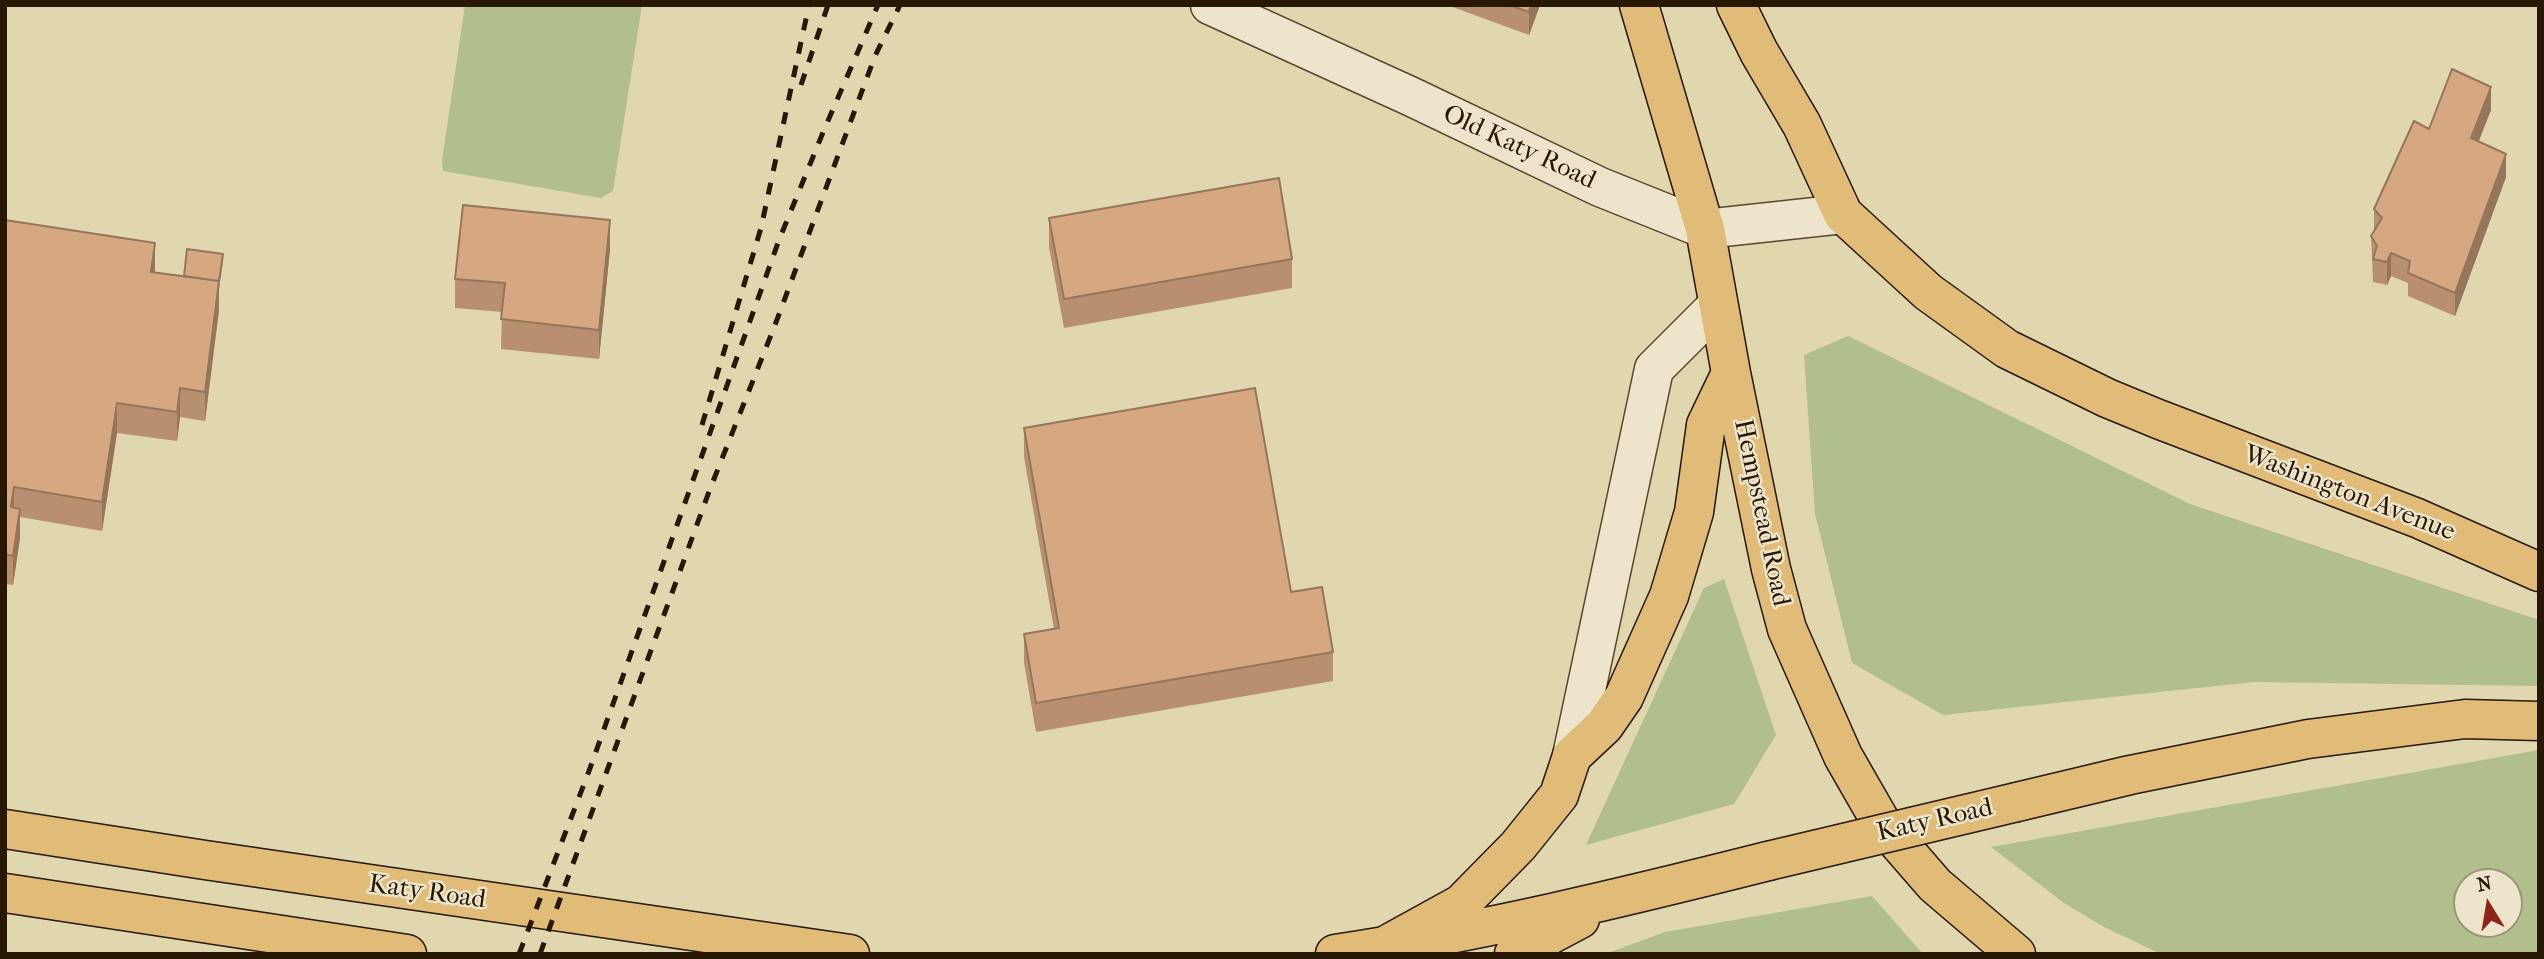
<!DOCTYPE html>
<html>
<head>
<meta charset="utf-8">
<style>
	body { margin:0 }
	#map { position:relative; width:2544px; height:959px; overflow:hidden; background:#e1d7af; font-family:"IM FELL French Canon",serif }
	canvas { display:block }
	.frame { position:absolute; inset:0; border:7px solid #281703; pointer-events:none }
	.north { position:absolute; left:2453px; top:868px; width:70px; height:70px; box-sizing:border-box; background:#ece5cb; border:2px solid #9e937b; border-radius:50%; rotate:349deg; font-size:19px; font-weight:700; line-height:28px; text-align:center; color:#281703 }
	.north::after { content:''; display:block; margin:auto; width:24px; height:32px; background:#8f2418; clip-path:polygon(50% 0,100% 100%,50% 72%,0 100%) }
</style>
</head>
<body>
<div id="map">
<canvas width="2544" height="959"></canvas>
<div class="frame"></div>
<div class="north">N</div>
</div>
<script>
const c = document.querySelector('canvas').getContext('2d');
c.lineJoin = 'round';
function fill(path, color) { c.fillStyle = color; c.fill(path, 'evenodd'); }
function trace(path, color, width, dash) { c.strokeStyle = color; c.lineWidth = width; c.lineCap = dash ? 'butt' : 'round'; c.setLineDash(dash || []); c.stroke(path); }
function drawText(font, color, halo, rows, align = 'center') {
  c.font = font + ' "IM FELL French Canon",serif'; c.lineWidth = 5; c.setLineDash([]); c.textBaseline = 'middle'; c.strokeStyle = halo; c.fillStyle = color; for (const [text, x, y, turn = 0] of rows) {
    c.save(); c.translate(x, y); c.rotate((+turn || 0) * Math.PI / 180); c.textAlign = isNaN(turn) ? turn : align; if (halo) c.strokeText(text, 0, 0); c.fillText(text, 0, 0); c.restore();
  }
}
fill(new Path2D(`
	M465 5H642L613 191 601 198 443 171 442 161Z
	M1848 336 2190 504 2539 620V686L2254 682 1943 715 1852 663 1815 514 1804 355Z
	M1724 579 1776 735 1734 804 1586 845 1704 588Z
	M2539 750V954H2161L2104 927 2064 903 1991 847ZM2509 882V924H2467V882Z
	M1872 896 1923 954H1605L1665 932Z`), '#b1bf8c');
const minor = new Path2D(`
	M1210 5 1412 97 1600 187 1705 229 1843 214
	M1572 756 1654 369 1718 305`);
const major = new Path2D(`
	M1639 5 1705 229 1731 373 1771 569 1787 629 1843 756 1882 824 1935 885 2016 954
	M1736 5 1759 52 1802 125 1843 214 1928 292 2007 349 2107 398 2158 419 2417 518 2539 572
	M2017 802 2130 775 2308 739 2465 719 2539 721
	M5 829 205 860 850 954
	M5 893 407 954
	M1383 947 1461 904 1518 846 1559 795 1572 756 1604 726 1624 697 1669 596 1694 512 1706 425 1731 373
	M1335 954C1481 932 1625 897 1768 861
	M1514 954 1580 919`);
trace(minor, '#56472e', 41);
trace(major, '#281703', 41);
trace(minor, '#ece5cb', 38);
trace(major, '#e0bc78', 38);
trace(new Path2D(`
	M801 85 828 5
	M702 425 761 228 809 5
	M519 954 589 771 779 240 824 130 878 5
	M540 954 710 489 775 325 875 56 900 5`), '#281703', 5, [12, 12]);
const majorBridge = new Path2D(`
	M1768 861 2017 802`);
trace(majorBridge, '#281703', 41, []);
trace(majorBridge, '#e0bc78', 38);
fill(new Path2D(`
	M1447 5H1540L1529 35Z
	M2491 110 2478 141 2506 177 2455 316 2408 296V283L2391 276 2387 285 2373 282 2371 236 2374 231V209L2429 129Z
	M1049 218 1292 259V288L1064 328 1049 247Z
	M5 220 155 273 184 276 223 263 219 289V310L205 421 180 417 177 441 117 433 102 531 20 517V538L13 585 5 584Z
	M610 249 599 359 501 349 502 312 455 308V279Z
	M1024 428 1291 592 1333 652V681L1036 732 1024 663V634L1054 629 1024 457Z`), '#b89070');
fill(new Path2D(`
	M1531 5H1540L1529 35V12Z
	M2491 87V110L2471 161V138Z
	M2506 154V177L2455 316V293Z
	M610 220V249L599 359V330Z
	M155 243V272H151Z
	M2391 253V276L2387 285V262Z
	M223 254 219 289V310L205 421V392Z
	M180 388V417L177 441V412Z
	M117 403V433L102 531V502Z
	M14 487V516L11 507Z
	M20 509V538L13 585V556Z`), '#96765b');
const building = new Path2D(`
	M1509 5H1531L1529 12Z
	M2452 69 2491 87 2471 138 2506 154 2455 293 2408 273 2410 261 2391 253 2387 262 2373 259 2377 246 2371 236 2382 218 2374 209 2414 121 2429 129Z
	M1279 178 1292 259 1064 299 1049 218Z
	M463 205 610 220 599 330 501 319 505 283 455 279Z
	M5 220 155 243 151 272 219 281 205 392 180 388 177 412 117 403 102 502 14 487 11 507 20 509 13 556 5 554Z
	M187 249 223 254 219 281 184 276Z
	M1255 388 1291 592 1322 587 1333 652 1036 703 1024 634 1059 628 1024 428Z`);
fill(building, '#d6a882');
trace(building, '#96765b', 2);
drawText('26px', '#281703', '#ece5cb', [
	["Old Katy Road",1519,148,25],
	["Washington Avenue",2349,494,21],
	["Hempstead Road",1761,513,78],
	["Katy Road",1935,821,-13],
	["Katy Road",427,893,8]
]);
</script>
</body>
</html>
